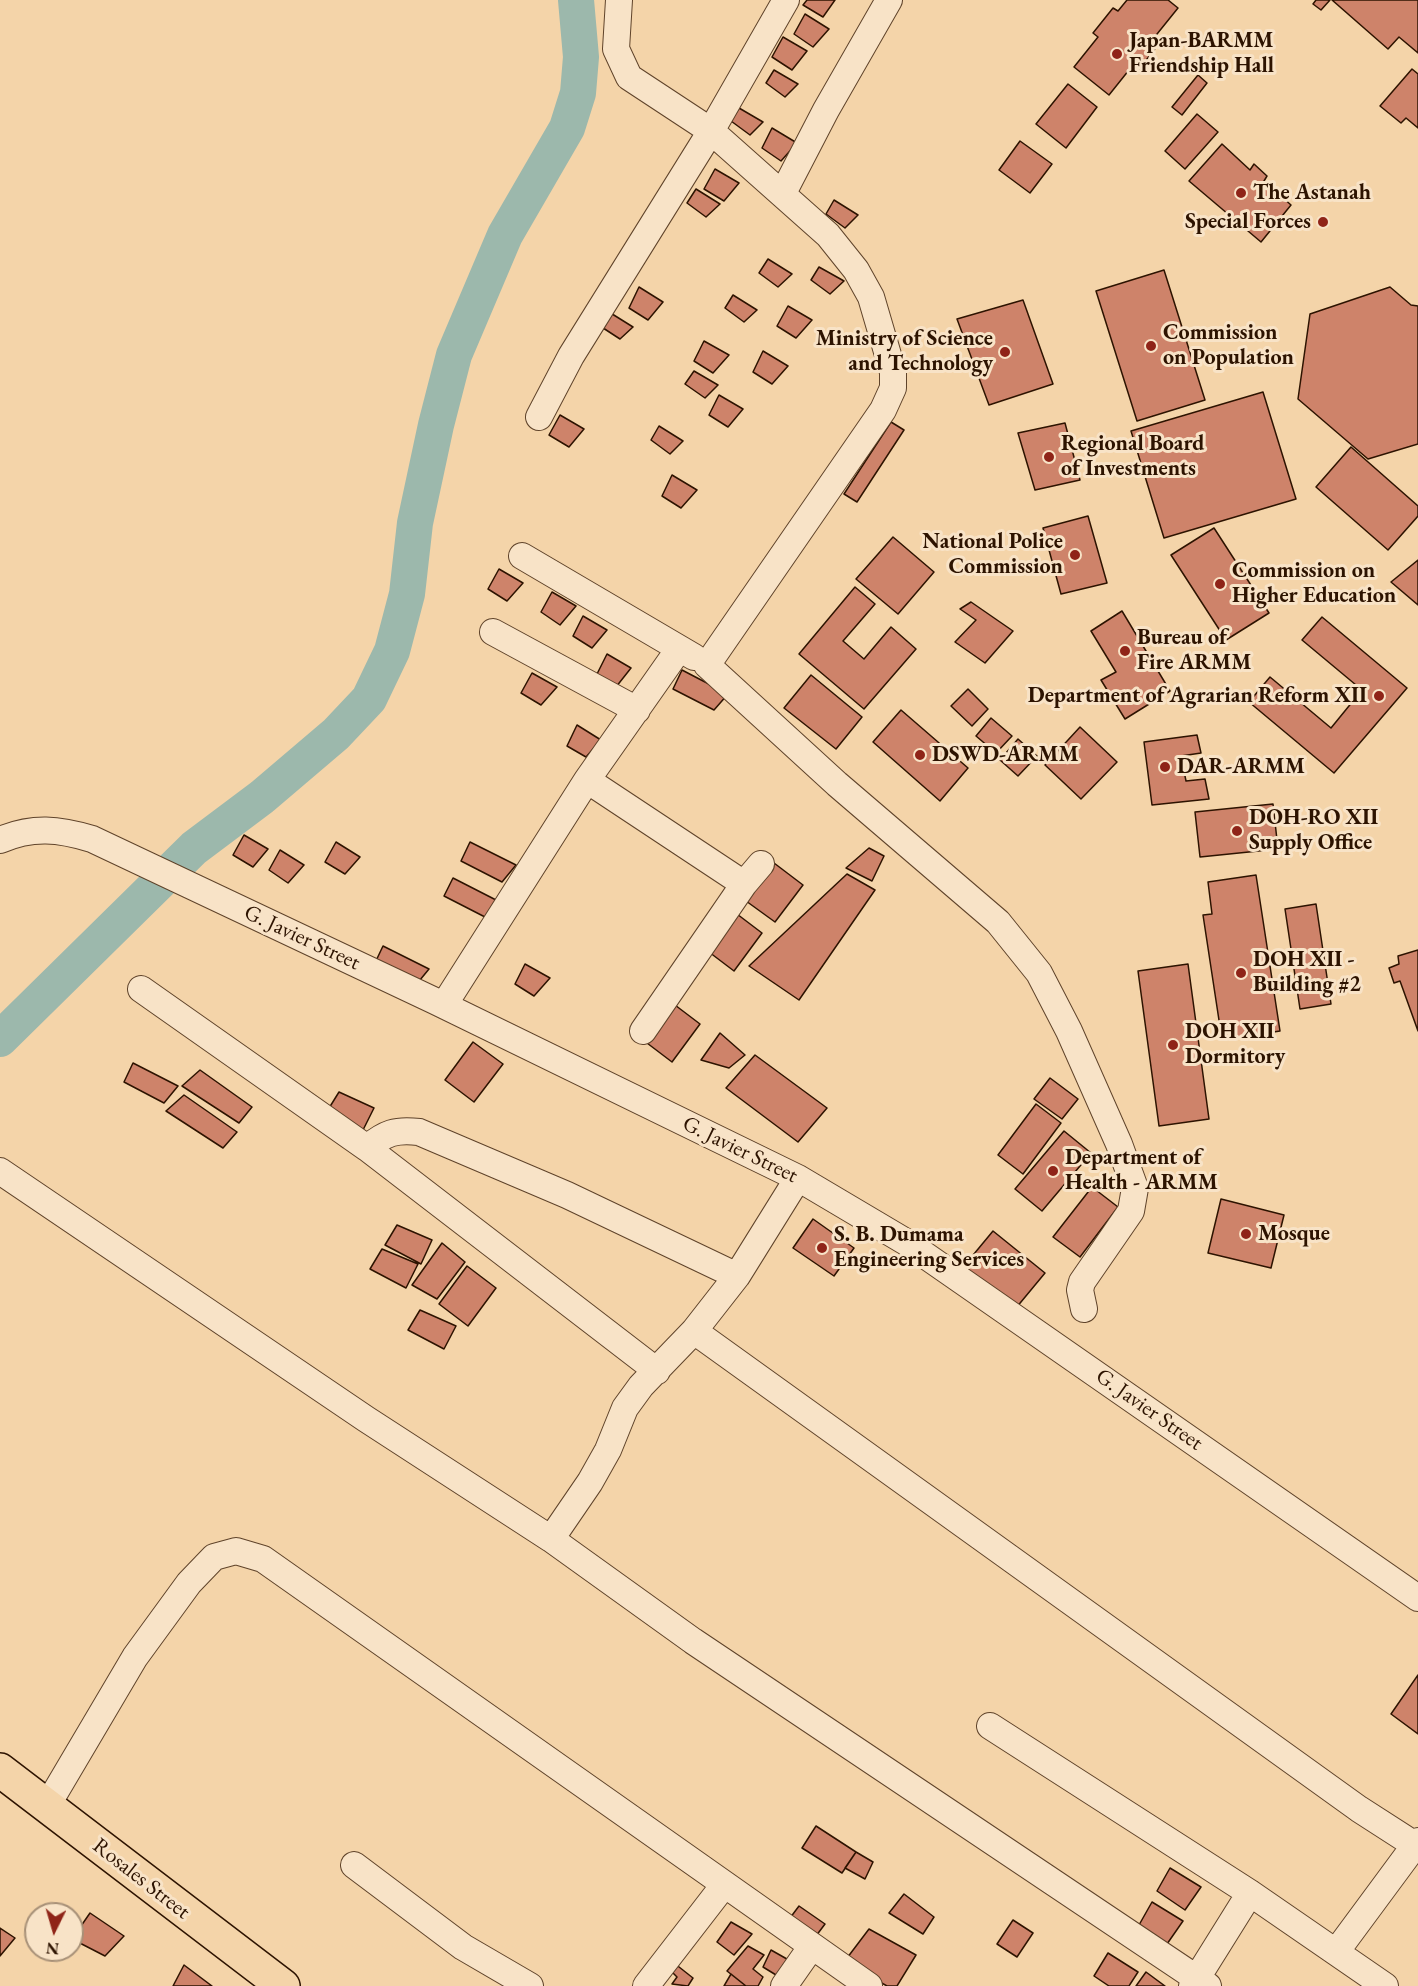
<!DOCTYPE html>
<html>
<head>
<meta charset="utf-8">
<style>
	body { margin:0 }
	#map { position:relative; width:1418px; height:1986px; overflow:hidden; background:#f4d4a9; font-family:"EB Garamond",serif }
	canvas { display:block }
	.north { position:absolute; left:24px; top:1902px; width:60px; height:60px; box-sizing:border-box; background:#f8e3c7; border:2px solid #a79077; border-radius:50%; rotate:185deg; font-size:16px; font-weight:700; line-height:24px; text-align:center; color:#2d1300 }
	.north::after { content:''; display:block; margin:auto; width:21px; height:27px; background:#8f2418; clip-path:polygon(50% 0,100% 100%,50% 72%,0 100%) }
</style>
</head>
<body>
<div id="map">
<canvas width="1418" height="1986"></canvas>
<div class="north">N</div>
</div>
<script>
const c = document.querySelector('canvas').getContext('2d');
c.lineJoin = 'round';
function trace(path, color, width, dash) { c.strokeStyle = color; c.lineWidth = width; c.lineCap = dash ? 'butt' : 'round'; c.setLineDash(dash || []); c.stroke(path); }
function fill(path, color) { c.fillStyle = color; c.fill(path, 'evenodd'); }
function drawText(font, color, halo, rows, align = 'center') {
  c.font = font + ' "EB Garamond",serif'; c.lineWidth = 6; c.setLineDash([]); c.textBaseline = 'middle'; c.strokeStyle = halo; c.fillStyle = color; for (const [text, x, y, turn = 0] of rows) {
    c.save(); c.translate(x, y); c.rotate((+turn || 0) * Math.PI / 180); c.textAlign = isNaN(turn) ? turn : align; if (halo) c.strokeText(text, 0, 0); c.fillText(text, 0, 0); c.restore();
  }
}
trace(new Path2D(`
	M0 1039 194 848 262 797 336 734 369 699 392 651 407 594 415 523 436 425 454 355 505 235 567 128 578 93 581 57 576 0`), '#9cb8ac', 36);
const building = new Path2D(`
	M807 0H835L823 17 803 5Z
	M1127 0H1168L1178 8 1153 39 1159 44 1139 69 1133 65 1109 95 1074 67 1098 37 1093 33 1113 8 1118 11Z
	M1316 0H1330L1321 10 1313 4Z
	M1332 0H1418V53L1399 37 1388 49Z
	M805 14 829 29 813 47 794 34Z
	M783 37 807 51 792 70 772 57Z
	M1412 69 1418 74V128L1406 118 1401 123 1380 106Z
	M774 70 798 84 785 97 766 83Z
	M1198 75 1207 83 1182 115 1172 107Z
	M1068 84 1097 107 1066 148 1036 124Z
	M739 108 763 122 750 135 731 121Z
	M1197 114 1218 132 1185 169 1165 151Z
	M772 128 797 143 781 161 762 148Z
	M1020 141 1052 164 1030 193 999 170Z
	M1222 144 1250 170 1254 164 1267 176 1264 181 1291 205 1261 242 1189 181Z
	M715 169 739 183 724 201 704 189Z
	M696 189 720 204 706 217 687 203Z
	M834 200 858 215 845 228 826 214Z
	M768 259 792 274 778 287 759 273Z
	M819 267 844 281 830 294 811 280Z
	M1164 270 1205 400 1137 421 1096 291Z
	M639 287 663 302 648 320 629 308Z
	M1390 287 1411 305 1418 306V444L1368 459 1298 399 1310 314Z
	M733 295 757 310 744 322 725 308Z
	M1023 300 1053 384 989 405 957 319Z
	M788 306 812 320 796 338 777 326Z
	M609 312 633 327 620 339 600 326Z
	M704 341 729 355 713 373 694 361Z
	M763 351 788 366 772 384 753 372Z
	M694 371 718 385 705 398 685 384Z
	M1263 392 1296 499 1164 538 1131 431Z
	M719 395 743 409 728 427 709 415Z
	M560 415 584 429 569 447 549 435Z
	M891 422 904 430 857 502 844 494Z
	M1065 423 1080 480 1035 490 1018 433Z
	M659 426 683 441 670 454 651 440Z
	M1351 447 1418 506V516L1388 550 1316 487Z
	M672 475 697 490 681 508 662 496Z
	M1088 516 1107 583 1061 594 1043 528Z
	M1214 528 1269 613 1226 640 1171 555Z
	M893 537 934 572 898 614 856 579Z
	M1418 560V605L1391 582Z
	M499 569 523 583 507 601 488 589Z
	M855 587 875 604 843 641 864 659 891 627 916 649 864 709 799 654Z
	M552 592 576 606 560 625 541 612Z
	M971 602 1013 631 985 663 955 642 976 620 960 609Z
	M1122 611 1170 691 1125 719 1101 680 1116 672 1091 631Z
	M583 616 607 630 592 648 573 636Z
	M1322 617 1407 688 1334 773 1249 702 1270 677 1331 728 1362 690 1302 640Z
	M607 654 631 668 616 687 597 674Z
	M682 670 728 694 714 710 673 689Z
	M532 673 557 687 541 705 521 693Z
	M811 675 862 717 836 749 784 708Z
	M968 689 988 709 972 726 951 706Z
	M901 710 968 768 940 801 873 742Z
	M991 718 1012 736 996 753 976 736Z
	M577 725 601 740 586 757 567 746Z
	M1080 727 1117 762 1081 799 1045 765Z
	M1197 735 1201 753 1181 756 1186 781 1205 779 1209 799 1152 805 1144 742Z
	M1018 739 1037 756 1018 776 1000 760Z
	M1273 804 1278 849 1200 857 1195 812Z
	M244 835 268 849 253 867 233 855Z
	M336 842 360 857 345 874 325 862Z
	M470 842 516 865 502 882 461 861Z
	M869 848 884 856 872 881 846 868Z
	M280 850 304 865 288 883 269 870Z
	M774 863 803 885 775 922 746 901Z
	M847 874 875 890 799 1000 749 966Z
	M1256 875 1280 1031 1222 1040 1203 915 1212 914 1208 882Z
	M453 878 498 901 485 917 444 896Z
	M1316 904 1331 1004 1300 1009 1285 909Z
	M733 911 762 933 734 971 705 949Z
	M383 946 429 969 415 986 374 965Z
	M1418 950V1031L1400 981 1394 983 1389 968 1399 964 1398 956Z
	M525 964 550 978 534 996 515 984Z
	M1188 964 1209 1119 1159 1126 1138 971Z
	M671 1002 700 1024 672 1062 643 1040Z
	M720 1033 745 1055 729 1068 701 1060Z
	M473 1042 503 1064 474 1102 445 1080Z
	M755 1055 827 1108 798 1142 726 1088Z
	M133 1063 178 1086 164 1103 124 1082Z
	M200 1070 252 1107 239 1123 182 1086Z
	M1050 1078 1078 1099 1062 1119 1034 1099Z
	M339 1092 374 1108 362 1132 326 1113Z
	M184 1095 237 1132 223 1148 166 1111Z
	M1036 1104 1061 1123 1023 1174 998 1155Z
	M1064 1131 1091 1153 1042 1211 1015 1189Z
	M1092 1187 1118 1207 1080 1257 1053 1237Z
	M1221 1199 1284 1215 1271 1268 1208 1253Z
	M813 1219 854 1248 834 1276 793 1248Z
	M397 1225 432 1240 421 1264 385 1245Z
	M993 1231 1045 1273 1016 1308 964 1266Z
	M442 1243 465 1262 437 1299 412 1285Z
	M382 1249 418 1264 406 1288 370 1269Z
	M467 1266 496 1288 468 1326 439 1304Z
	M420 1310 456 1326 444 1349 408 1330Z
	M1418 1675V1734L1391 1714Z
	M816 1826 856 1852 842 1873 802 1848Z
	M856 1852 873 1862 865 1879 845 1868Z
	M1170 1868 1201 1887 1185 1910 1157 1891Z
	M904 1894 934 1917 923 1934 889 1913Z
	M1152 1902 1183 1921 1167 1944 1139 1925Z
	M799 1906 825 1924 816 1936 787 1922Z
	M90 1913 124 1936 105 1956 72 1939Z
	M1013 1920 1033 1933 1017 1957 997 1944Z
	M731 1922 752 1934 734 1955 717 1942Z
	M0 1928 15 1938 0 1956Z
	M869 1929 916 1955 897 1986H887L844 1962Z
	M748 1946 764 1955 753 1969 763 1977 758 1986H746L727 1971Z
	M771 1950 794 1963 781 1978 763 1967Z
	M1108 1953 1138 1972 1129 1986H1109L1094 1976Z
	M674 1963 693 1978 688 1986 672 1984 677 1977 669 1969Z
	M184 1965 212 1986H173Z
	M1146 1972 1165 1986H1136Z
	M731 1974 746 1986H724Z`);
fill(building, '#ce836a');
trace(building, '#2d1300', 1.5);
const minor = new Path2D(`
	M619 0 616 49 629 77 711 131 828 235 856 270 871 297 893 372V388L883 410 707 665 837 784 998 922 1039 973 1069 1031 1119 1144 1135 1188 1131 1211 1082 1282 1080 1290 1084 1309
	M783 193 826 110 889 0
	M539 417 571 356 711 131 786 0
	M522 556 694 657
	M493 632 637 710
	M587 780 744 884
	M0 840C33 826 59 829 92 839L435 1001 798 1178 906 1242 1418 1598
	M141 989 367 1148 657 1371
	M444 1005 587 780 679 649
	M643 1031 744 884 761 864
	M367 1148C385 1133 396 1129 419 1132L567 1195 737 1276
	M0 1171 366 1419 551 1539 693 1641 1208 1986
	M694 1331 1359 1809 1418 1847
	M551 1539 590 1482 608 1450 625 1408 641 1386 694 1331 737 1276 798 1178
	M990 1726 1250 1893 1385 1986
	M47 1806 135 1657 189 1583 214 1557 236 1551 263 1559 869 1986
	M354 1865 463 1947 530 1986
	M1336 1952 1418 1841
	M646 1986 724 1885
	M784 1986 812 1946
	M1192 1986 1250 1893`);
const major = new Path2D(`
	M0 1770 283 1986`);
trace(minor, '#5f432a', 28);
trace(major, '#2d1300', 36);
trace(minor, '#f8e3c7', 26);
trace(major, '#f4d4a9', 33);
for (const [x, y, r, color] of [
	[1117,54,6,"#8f2418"],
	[1241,193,6,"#8f2418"],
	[1323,222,6,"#8f2418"],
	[1151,346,6,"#8f2418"],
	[1005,352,6,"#8f2418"],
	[1049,457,6,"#8f2418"],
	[1075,555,6,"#8f2418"],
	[1220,584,6,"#8f2418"],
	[1125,651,6,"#8f2418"],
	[1379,696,6,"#8f2418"],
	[920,755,6,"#8f2418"],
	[1165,767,6,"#8f2418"],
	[1237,831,6,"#8f2418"],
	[1241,973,6,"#8f2418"],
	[1173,1045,6,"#8f2418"],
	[1053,1171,6,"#8f2418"],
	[1246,1234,6,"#8f2418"],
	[822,1248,6,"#8f2418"]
]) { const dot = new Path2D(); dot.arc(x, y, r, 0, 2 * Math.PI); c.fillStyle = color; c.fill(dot); trace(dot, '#f8e3c7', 2); }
drawText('bold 22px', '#2d1300', '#f8e3c7', [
	["Japan-BARMM",1129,41],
	["Friendship Hall",1129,66],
	["The Astanah",1253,193],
	["Special Forces",1311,222,"right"],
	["Commission",1163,333],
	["on Population",1163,358],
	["Ministry of Science",993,339,"right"],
	["and Technology",993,364,"right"],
	["Regional Board",1061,444],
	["of Investments",1061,469],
	["National Police",1063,542,"right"],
	["Commission",1063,567,"right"],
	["Commission on",1232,571],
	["Higher Education",1232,596],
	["Bureau of",1137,638],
	["Fire ARMM",1137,663],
	["Department of Agrarian Reform XII",1367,696,"right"],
	["DSWD-ARMM",932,755],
	["DAR-ARMM",1177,767],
	["DOH-RO XII",1249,818],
	["Supply Office",1249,843],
	["DOH XII -",1253,960],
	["Building #2",1253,985],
	["DOH XII",1185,1032],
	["Dormitory",1185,1057],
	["Department of",1065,1158],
	["Health - ARMM",1065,1183],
	["Mosque",1258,1234],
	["S. B. Dumama",834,1235],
	["Engineering Services",834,1260]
], 'left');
drawText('22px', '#2d1300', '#f8e3c7', [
	["G. Javier Street",302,938,25],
	["G. Javier Street",740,1150,26],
	["G. Javier Street",1149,1410,35],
	["Rosales Street",141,1879,38]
]);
</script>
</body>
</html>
